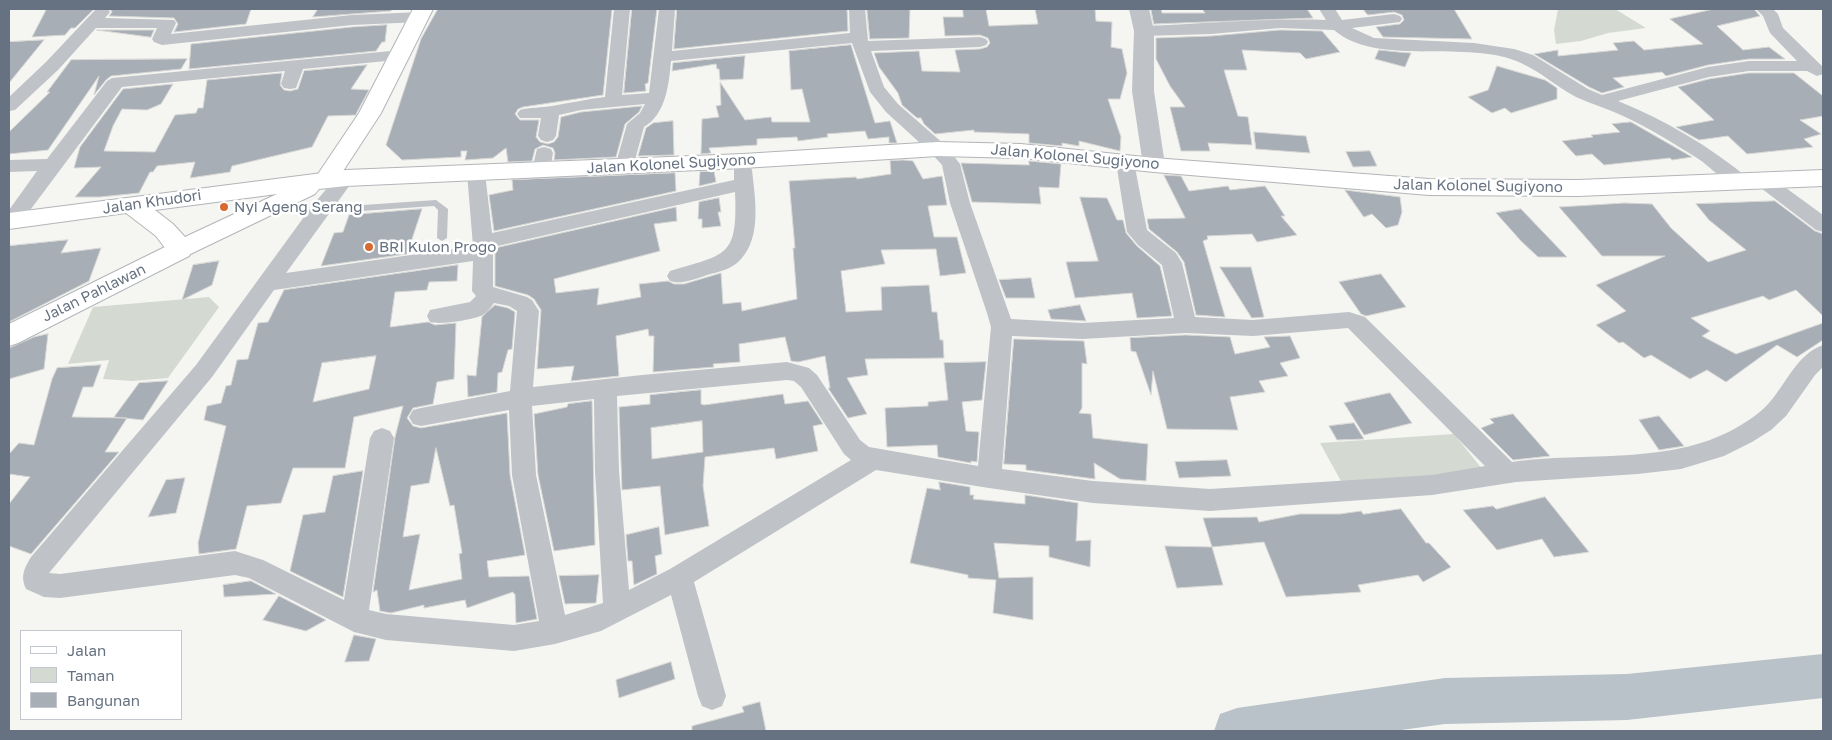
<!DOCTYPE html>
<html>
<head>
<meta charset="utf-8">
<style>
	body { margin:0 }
	#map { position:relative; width:1832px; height:740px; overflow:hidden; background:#f5f5f2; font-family:"Golos Text",sans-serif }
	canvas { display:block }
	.frame { position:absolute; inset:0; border:10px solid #667281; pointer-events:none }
	.legend { position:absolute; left:20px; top:630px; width:162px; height:90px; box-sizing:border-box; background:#fff; border:1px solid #c2c7cd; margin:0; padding:6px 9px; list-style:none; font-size:15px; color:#667281 }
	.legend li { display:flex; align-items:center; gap:10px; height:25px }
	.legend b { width:25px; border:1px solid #c2c7cd }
</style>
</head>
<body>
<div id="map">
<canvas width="1832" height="740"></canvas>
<div class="frame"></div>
<ul class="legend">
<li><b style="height:6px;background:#fff"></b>Jalan</li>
<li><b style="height:14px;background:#d4dad2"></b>Taman</li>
<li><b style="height:14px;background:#a8aeb5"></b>Bangunan</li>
</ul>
</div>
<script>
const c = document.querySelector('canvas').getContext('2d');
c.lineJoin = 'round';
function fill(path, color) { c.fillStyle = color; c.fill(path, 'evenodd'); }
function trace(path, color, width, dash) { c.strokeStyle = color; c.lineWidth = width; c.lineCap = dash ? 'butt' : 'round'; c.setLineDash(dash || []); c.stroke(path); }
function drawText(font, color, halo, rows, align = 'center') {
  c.font = font + ' "Golos Text",sans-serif'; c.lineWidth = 5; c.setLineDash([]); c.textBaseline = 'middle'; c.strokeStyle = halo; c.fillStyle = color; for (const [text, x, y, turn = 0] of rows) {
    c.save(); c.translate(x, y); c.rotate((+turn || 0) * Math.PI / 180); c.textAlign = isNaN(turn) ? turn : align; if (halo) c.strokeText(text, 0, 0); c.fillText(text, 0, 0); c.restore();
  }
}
fill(new Path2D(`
	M1558 9H1615L1646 28 1608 33 1581 41 1556 44 1554 30Z
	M209 297 219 307 168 378 132 381 103 379 109 360 68 364 93 307Z
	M1454 434 1491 480 1348 494 1320 443Z`), '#d4dad2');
fill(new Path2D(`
	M1823 654V698L1627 720 1445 724 1394 731H1214L1220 714 1237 708 1445 678 1627 674Z`), '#b9c2c8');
const building = new Path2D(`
	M58 9H94L75 28H71L65 35 32 37 46 10Z
	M110 9H251L246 24 174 32 178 24 174 18 109 16 112 12Z
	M318 9H392L391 11 313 17Z
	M438 9H612L603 95 523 107 518 109 515 114 520 120H539L536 137 540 142 548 144 554 142 558 137 561 117 581 112 642 106 639 112 625 124 616 157 554 160 555 153 553 148 543 145 535 149 532 161 508 162 506 148 493 158 465 160 467 151H461V157L402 160 386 145 421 39Z
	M632 9H657L648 83 645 84 646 91 624 93Z
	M677 9H847L848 31 674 49Z
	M867 9H910L909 38 870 39Z
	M963 9H986L989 26 1038 24 1035 9H1095L1096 21 1112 22 1111 47 1122 49 1127 73 1120 99H1108L1121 137 1120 151 1079 141V146L1062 143V146L1029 143V134L974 132V130L935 134 924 124 921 118H917L902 105 898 93 879 67 874 53 919 51 922 71 960 72 955 50 980 49 987 47 990 43 988 38 980 35 945 36 943 17H963Z
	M1151 9H1161L1162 13H1205L1202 9H1307L1313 18 1154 24Z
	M1363 9H1454L1472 39 1383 37 1376 27 1400 24 1404 20 1402 15 1394 12 1368 15Z
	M1714 9H1754L1760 16 1717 26 1743 50 1769 47 1785 59H1749L1708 65 1666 76 1662 72 1613 78 1624 87 1602 93 1589 87 1534 54 1558 50V56L1618 50 1613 43 1634 41 1644 50 1703 44 1670 19Z
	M387 25 385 42H382L376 51 189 69 191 44 352 27Z
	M97 30H154L151 37Z
	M1280 30 1322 31 1340 52 1306 59 1300 53 1242 50 1247 70H1224L1238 116 1248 117 1252 145 1208 143 1210 151H1181L1170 107H1185L1170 86 1156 59V38L1211 36Z
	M44 40 9 83V42Z
	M851 45 875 123 890 121 897 143H889V137L868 139 865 131 827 134 828 137 798 141 797 137 757 139V145L709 148 711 153 701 154 702 119 719 117 716 106 721 105 720 82 745 120 771 117 772 122H810L802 89 791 90 789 51Z
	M1379 50 1398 52 1411 53 1405 67 1375 59Z
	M745 56 743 79 720 80 719 69H717L716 64 672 71 673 63Z
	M187 59 181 69 111 76 106 80 94 95 99 76 48 150 9 154V132L50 92H47L71 60Z
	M367 65 351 89 369 90 357 112 356 115 328 116 312 147 232 166 230 172 190 178 195 162 157 166 153 172H150L139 193 100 197H75L101 167 74 168 80 147 123 89 173 84 161 104 147 110 122 109 113 126 104 151 155 152 175 115 196 113 198 108H203L207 80 282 73 280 85 284 90 290 91 298 89 304 71Z
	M1497 66 1545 80 1557 88V99L1511 113 1505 108 1492 113 1468 97 1488 90Z
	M1749 73H1794L1823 96V116L1800 120 1821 134 1804 139 1813 147 1747 154 1728 136 1699 140 1676 127 1714 120 1678 87 1709 79Z
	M673 121 674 155 638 156 646 128 653 123Z
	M1631 122 1692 157 1672 160 1670 158 1604 165 1592 154 1576 156 1562 141 1593 137 1591 135 1620 132 1612 124Z
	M1254 132 1306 136 1310 153 1256 149Z
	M1370 151 1377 166 1353 167 1346 152Z
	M903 160 913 161 923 179 942 176 947 205 928 206 934 237H957L966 273 940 276 936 249 881 250 885 264 841 271 846 312 882 310 881 287 929 285 932 312H937L940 340H943L944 358 865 359 868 375 847 378 867 414 848 418 828 388H830L825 356 798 362 791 361 785 337 739 344 740 362 713 364 714 367 653 372 654 336H649L648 329 616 336 619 376 571 381 574 366 537 369 541 310 534 299 528 295 495 286V248L676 207 677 221 654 224 660 251 554 279 556 293 599 288 597 305 641 297 639 284 668 281 674 284H684L721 273 723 304 741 302 742 311 797 299 793 248H795L789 181 856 177 857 179 891 174 890 161Z
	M1029 161 1061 164 1059 188 1039 187 1041 204 972 202 961 163 1029 165Z
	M714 171 716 182 699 186 700 172Z
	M675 173 676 191 494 231 489 195 513 190 512 180Z
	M1164 175 1181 176 1189 191 1228 186 1230 190 1265 186 1285 216H1281L1297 235 1257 242 1252 234 1207 236 1208 239 1203 241 1225 317 1196 315 1184 262 1177 252 1149 229 1147 219 1185 218Z
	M1345 190 1400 197 1402 212 1398 225 1386 228 1372 214 1364 217Z
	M1080 197 1107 198 1117 220H1123L1126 233 1137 246 1160 266 1172 316 1137 318 1132 293 1075 298 1066 262 1098 261Z
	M719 198 721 212H718L721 226 702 228V219H698L699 202Z
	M1775 201 1815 231 1823 234V316L1796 290 1769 300 1763 296 1691 318 1710 331 1702 336 1736 354 1823 323V340L1797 357 1777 345 1726 382 1707 370 1690 379 1651 355 1644 358 1623 342 1619 343 1596 325 1626 311 1596 285 1665 256H1602L1559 207 1624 203 1652 204 1671 228 1708 262 1746 250 1709 220 1696 204Z
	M422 209 407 254 321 266 334 233 343 232 349 215Z
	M1521 209 1567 257H1538L1521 241 1496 213Z
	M68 240 61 253 101 248 89 281 9 322V246Z
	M219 261 212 285 182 300 193 265Z
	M458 265 457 281 429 282 427 290 395 292 390 327 428 322 435 325 456 323 454 379 437 382 433 404 413 408 407 418 413 426 421 428 507 413 510 475 525 555 487 561 489 577 529 576 537 619 516 623 515 594H514L513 592 467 608 465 600 424 608V605L391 613 380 611 377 590 373 592 395 437 403 406 354 417 345 468H293L281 503 247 506 236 549 199 554 198 543 226 426 204 420 207 406 221 403 226 386 231 385 237 360 248 359 258 323 268 322 284 290ZM376 356 369 389 313 402 322 363ZM436 448 450 506 454 505 462 553 459 554 462 579 409 590 420 534 403 537 411 486 429 483Z
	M1220 267H1251L1264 317 1252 318Z
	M1381 274 1406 307 1366 316 1361 314 1339 282Z
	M1031 278 1035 298H1006L999 280Z
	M495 305 508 308 515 312 512 349 508 350 502 372 498 373 497 392 468 397 467 375 476 376 482 317Z
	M1080 305 1086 321 1051 319 1048 310Z
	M48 334 44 369 9 379V348L34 337Z
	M1186 335 1230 337 1235 354 1270 347 1264 337 1290 336 1300 358 1280 363 1288 376 1259 381 1265 392 1230 397 1238 430 1167 429 1153 371 1151 395 1136 352 1131 351 1130 338Z
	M1014 339 1084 341 1087 364 1082 363V408L1079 413 1091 414 1093 438 1148 444 1146 481 1120 479 1094 463 1095 479 1026 470V465L1004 464Z
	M986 362 982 400 962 402 966 431 979 432 977 462 971 461V463L938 457 937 445 887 447 885 408 928 406V402L948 400 944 363Z
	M101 365 93 387H83L72 417 127 418 105 452H119L31 554 9 546V504L30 477 9 474V454L19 443 34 445 52 379 57 368Z
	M168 381 143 420 114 417 139 383Z
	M701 390V404L704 405 783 394 785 404 808 401 823 424 813 426 818 451 776 459 774 448 705 457 703 486 709 526 665 535 660 486 622 490 619 407 650 404V395ZM702 421 703 452 652 459 651 428Z
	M1390 393 1412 423 1364 435 1344 403Z
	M592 401 595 545 554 551 538 475 534 414 567 407 568 404Z
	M1513 414 1550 456 1513 460 1481 428 1494 423 1490 419Z
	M1659 416 1684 446 1659 450 1639 420Z
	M1354 423 1364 439 1337 440 1329 426Z
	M1227 460 1231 476 1179 478 1175 462Z
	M363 471 343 597 290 571 303 515 325 512 333 476Z
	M185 478 176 513 148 517 166 480Z
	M939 482 970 487V495H974L973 499 1025 504V495L1078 503 1076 541 1091 540 1090 567 1049 557V546L994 543 999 578 1033 577V620L993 613 996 580 968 578V575L910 563 927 488 940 490Z
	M1545 497 1589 552 1554 557 1542 539 1497 550 1463 510 1493 506 1496 509Z
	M1401 509 1426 543H1429L1451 567 1423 582 1418 575 1358 585 1361 592 1286 597 1264 542 1212 547 1203 518 1257 517 1259 522 1300 514H1340L1361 511 1363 514Z
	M659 527 662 554 655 556 657 574 634 585 632 561H628L626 535Z
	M1165 546 1212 547 1223 585 1177 588Z
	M599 575 596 603 565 604 559 576Z
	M251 581 276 594 224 597 223 585Z
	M279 596 326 620 306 631 263 620Z
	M354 635 376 639 369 661 345 662Z
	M671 662 675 679 619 698 616 680Z
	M760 702 766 731H692V726L744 712 742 707Z`);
fill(building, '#a8aeb5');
trace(building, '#d7d7d5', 1);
const secondary = new Path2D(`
	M413 9H433L381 113 334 185 326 188 318 185 314 180 359 113Z`);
const primary = new Path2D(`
	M180 241 189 244 192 250 189 256 18 343 9 346V324L171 244Z`);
const trunk = new Path2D(`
	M938 142 1021 144 1154 158 1429 179 1578 180 1823 170V186L1578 196 1429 195 1154 172 1021 158 938 156 743 168 346 186 319 189 315 194 180 259 171 256 156 236 126 213 9 229V213L346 170 743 154ZM277 194 185 237 173 224 155 210Z`);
trace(secondary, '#b1b5ba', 2);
trace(primary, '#b2b6ba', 2);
trace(trunk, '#b2b5b8', 2);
fill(new Path2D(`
	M436 200 448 209 447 238 442 241 437 238 438 210 434 206 319 214 314 211 319 208Z`), '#bfc2c6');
fill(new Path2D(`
	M96 9H108L110 12 105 18 174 20 176 23 171 34 352 15 420 12 426 14 428 17 426 20 420 22 352 25 162 45 154 42 152 39 157 28H96L58 70 15 110 9 111V97L46 62Z
	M614 9H630L622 95 649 93 659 9H675L672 51 850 33 849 9H865L868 41 980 37 986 39 988 42 986 45 980 47 871 51 884 87 898 104 945 145 960 164 970 203 1011 319 1082 323 1174 318 1162 265 1138 245 1127 232 1116 162 1118 158 1125 156 1132 158 1134 162 1147 230 1176 253 1182 263 1195 317 1253 320 1349 312 1365 317 1512 462C1586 451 1668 466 1736 428 1748 421 1760 413 1769 403 1786 384 1797 354 1823 345V367L1815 375 1786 416 1771 430 1752 442 1724 456 1681 469 1638 474 1516 482 1432 495 1210 511 1093 503 989 488 876 470 694 582 726 696 722 706 712 710 702 706 698 696 671 595 601 631 555 644 514 651 386 640 354 632 249 578 235 575 60 598 44 597 26 589C20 576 24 569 31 557L196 365 312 206 339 174 346 172 353 174 355 178 286 273 473 246 467 173 469 169 476 167 483 169 485 173 492 233 734 180V170L736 166 743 164 750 166 752 170C755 198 762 236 741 259 733 269 718 272 707 275 695 279 681 285 670 281L667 276 670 271C726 254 738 258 735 192L493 247V287L527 297 532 300 539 311 533 387 642 375 787 362 809 368 817 375 860 440 869 447 978 466 991 327 987 313 950 203 942 165 931 153 886 112 870 92 852 43 671 61C669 84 666 114 644 127L633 167 631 171 624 173 617 171 615 167 627 124 640 113 645 104 581 110 559 115 556 136 553 140 547 142 541 140 538 136 541 118H520L517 114 520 110C530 107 541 108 552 106 570 103 587 99 605 97ZM473 261 472 291 476 296 470 302 430 310 427 316 430 322C441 325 472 320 483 315 487 313 491 307 494 303L509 306 517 311 510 391 421 408 413 410 409 417 413 424 421 426 509 410 512 475 539 621 514 625 386 614 369 610 394 438 390 431 382 428 374 431 370 438 344 600 263 560 235 551 60 574 49 573 212 377 274 290ZM1348 328 1485 466 1432 475 1210 489 1093 481 1002 469 1012 336 1082 339 1186 333 1253 336ZM787 380 794 381 801 387 844 454 851 460 670 569 629 590 619 471 617 396ZM594 399 595 471 603 603 565 615 536 475 532 406Z
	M1319 9H1335L1342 20 1394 14 1400 16 1402 19 1400 22 1352 28 1374 38 1474 43 1514 49 1533 55 1588 89 1602 95 1708 67 1749 61H1797L1770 33 1763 16 1756 9H1773L1778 14 1783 28 1823 67V74L1817 76 1807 71H1749L1709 77 1618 101C1665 120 1709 146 1748 178L1751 182 1748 186C1730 191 1712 167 1697 158 1673 143 1648 127 1621 115 1606 108 1591 104 1576 97 1557 87 1541 72 1521 63 1469 38 1377 68 1334 30L1280 28 1211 34 1144 36 1138 34 1136 31 1138 28 1144 26C1205 24 1265 18 1326 20Z
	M401 50 407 51 409 55 407 59 303 69 296 88 290 89 284 88 281 84 285 71 122 87 19 225 9 226V210L37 171 9 172V160L47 159 107 81 112 78Z
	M544 147 551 149 553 153 550 170 548 174 541 176 534 174 532 170 537 149Z
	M1764 175 1771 177 1823 215V232L1816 230 1757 185 1754 181 1757 177Z`), '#bfc2c6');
fill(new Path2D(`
	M1129 9H1149L1154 31V91L1165 165 1162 170 1154 172 1146 170 1143 165 1132 91 1134 31Z`), '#bfc2c6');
fill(secondary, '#fff');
fill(primary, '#fff');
fill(trunk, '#fff');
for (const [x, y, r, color] of [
	[224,207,5,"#d66a31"],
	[369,247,5,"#d66a31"]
]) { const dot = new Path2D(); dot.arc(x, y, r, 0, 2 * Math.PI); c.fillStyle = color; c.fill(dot); trace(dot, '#fff', 2); }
drawText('15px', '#667281', '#fff', [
	["Jalan Kolonel Sugiyono",1075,157,5],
	["Jalan Kolonel Sugiyono",671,164,-3],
	["Jalan Kolonel Sugiyono",1478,186,1],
	["Jalan Khudori",152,202,-8],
	["Jalan Pahlawan",94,293,-26]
]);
drawText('15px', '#667281', '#fff', [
	["Nyi Ageng Serang",234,207],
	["BRI Kulon Progo",379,247]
], 'left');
</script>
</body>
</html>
